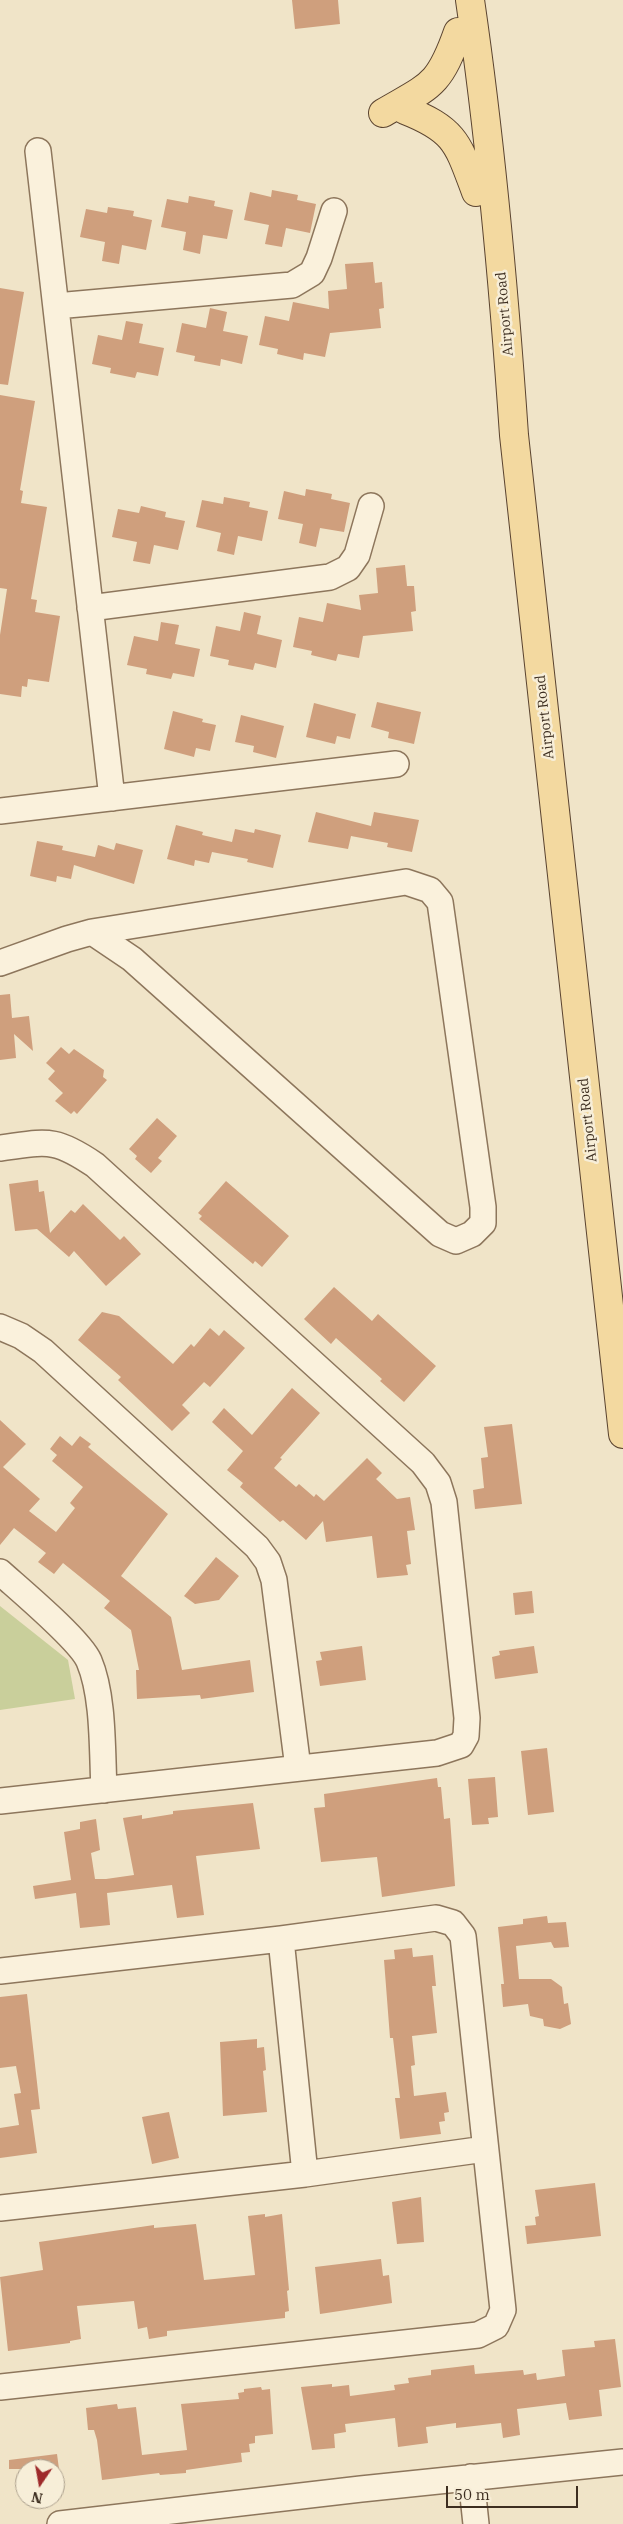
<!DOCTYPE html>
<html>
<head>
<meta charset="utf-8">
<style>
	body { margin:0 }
	#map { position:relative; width:623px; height:2524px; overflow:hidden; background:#f0e4c8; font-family:"IBM Plex Serif",serif }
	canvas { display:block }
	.north { position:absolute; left:15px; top:2459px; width:50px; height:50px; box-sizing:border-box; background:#f7eed8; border:1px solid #ada18e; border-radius:50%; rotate:192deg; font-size:14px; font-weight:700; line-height:20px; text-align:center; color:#3d2e20 }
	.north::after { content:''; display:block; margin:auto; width:18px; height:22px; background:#9e2a2b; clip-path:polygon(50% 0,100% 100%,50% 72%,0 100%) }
	.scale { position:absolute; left:446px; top:2486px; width:132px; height:22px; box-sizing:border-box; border:2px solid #3d2e20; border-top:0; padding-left:6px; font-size:15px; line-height:18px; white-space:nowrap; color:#3d2e20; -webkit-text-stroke:4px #f7eed8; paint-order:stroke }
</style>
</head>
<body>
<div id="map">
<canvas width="623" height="2524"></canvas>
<div class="north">N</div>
<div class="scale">50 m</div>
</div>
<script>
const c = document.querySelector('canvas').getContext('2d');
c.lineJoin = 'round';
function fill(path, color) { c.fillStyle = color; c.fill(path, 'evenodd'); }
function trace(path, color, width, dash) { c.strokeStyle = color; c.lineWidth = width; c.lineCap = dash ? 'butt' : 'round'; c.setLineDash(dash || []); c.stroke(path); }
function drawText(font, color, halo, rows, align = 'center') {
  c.font = font + ' "IBM Plex Serif",serif'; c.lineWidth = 5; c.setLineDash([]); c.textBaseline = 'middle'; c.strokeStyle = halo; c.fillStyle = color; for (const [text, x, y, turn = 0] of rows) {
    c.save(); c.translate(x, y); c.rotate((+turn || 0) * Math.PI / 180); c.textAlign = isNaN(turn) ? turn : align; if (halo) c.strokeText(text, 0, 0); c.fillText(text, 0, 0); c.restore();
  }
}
fill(new Path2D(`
	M0 1606 68 1660 75 1699 0 1710Z`), '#c9cf9b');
fill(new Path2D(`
	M292 0H338L340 24 295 29Z
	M272 190 298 195 297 200 316 204 310 233 286 228 282 247 265 244 269 225 244 220 250 192 271 197Z
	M189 196 215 201 214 206 233 210 227 239 203 235 200 254 183 250 186 232 161 227 167 199 188 203Z
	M108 207 134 211 133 216 152 220 146 250 122 245 119 264 102 261 105 242 80 237 86 209 107 213Z
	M373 262 375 283 382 282 384 308 379 309 381 328 330 333 325 357 304 353 303 360 277 354 278 349 259 345 265 316 289 321 293 302 329 309 328 291 347 289 345 264Z
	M0 288 24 292 8 385 0 384Z
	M210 308 227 312 223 331 248 336 242 364 221 359 220 366 194 361 195 356 176 352 182 323 206 328Z
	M126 321 143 324 139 343 164 348 158 376 137 372 135 378 110 373 111 368 92 364 98 335 122 340Z
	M0 395 35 401 20 490 23 491 21 503 47 507 31 599 37 600 35 612 60 616 49 682 28 679 27 687 22 686 21 697 0 694V635L7 589 0 588Z
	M306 489 332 494 331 499 350 503 344 532 320 528 316 547 299 543 303 524 278 519 284 491 305 496Z
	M224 497 250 502 249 507 268 511 262 541 238 536 234 555 217 551 221 533 196 527 202 500 223 504Z
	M141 506 166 512 165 517 185 521 178 550 154 545 150 564 133 561 137 542 112 537 118 509 139 513Z
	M405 565 407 586H414L416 611 411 612 413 631 363 636 359 658 338 654 336 661 311 655 312 651 293 647 299 617 323 622 327 603 361 610 359 595 378 593 376 568Z
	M244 612 261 616 257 634 282 640 276 668 255 663 253 670 228 665 229 660 210 656 216 626 240 631Z
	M161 622 179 625 175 644 200 649 194 677 173 673 171 679 146 674 147 669 127 665 134 636 158 641Z
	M377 702 421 712 414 744 388 738 389 732 371 727Z
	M314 703 356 714 350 739 337 736 335 744 306 737Z
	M173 711 203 719 202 722 216 725 210 751 196 748 194 757 164 749Z
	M241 715 284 726 276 758 253 752 254 746 235 742Z
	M316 812 371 826 374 812 419 820 412 852 387 847 388 843 351 836 348 849 308 842Z
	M176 825 203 832 202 835 232 842 235 829 254 833 255 829 281 835 273 868 247 862 248 859 212 852 209 863 195 860 194 866 167 859Z
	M37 841 63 846 62 850 95 857 98 845 114 850 116 843 143 850 134 884 74 865 71 879 57 876 56 882 30 876Z
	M10 994 12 1018 29 1016 33 1051 14 1034 16 1058 0 1060V995Z
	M61 1047 69 1054 74 1049 104 1070 103 1077 107 1080 77 1114 74 1111 71 1114 55 1101 63 1093 48 1079 55 1071 46 1063Z
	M157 1118 177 1136 158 1158 162 1161 151 1173 135 1159 137 1156 129 1149Z
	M38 1180 39 1192 44 1191 50 1233 71 1210 75 1213 83 1204 120 1240 124 1236 141 1254 106 1286 74 1251 69 1257 37 1229 15 1231 9 1184Z
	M226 1181 289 1236 262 1267 255 1261 253 1264 199 1219 202 1216 198 1213Z
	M334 1287 372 1321 378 1314 436 1366 404 1402 380 1381 382 1379 336 1338 331 1344 304 1319Z
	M102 1312 119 1316 173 1364 191 1344 194 1347 210 1328 219 1336 224 1330 245 1348 210 1387 204 1382 182 1405 190 1413 172 1431 118 1380 121 1377 78 1340Z
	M292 1388 320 1413 280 1458 282 1459 274 1468 296 1487 299 1484 314 1497 316 1494 324 1501 367 1458 382 1473 376 1479 397 1499 410 1497 415 1530 407 1531 411 1564 406 1565 408 1575 377 1578 372 1536 326 1542 323 1521 306 1540 283 1520 280 1522 240 1487 243 1483 227 1470 243 1451 212 1422 224 1408 252 1435Z
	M0 1420 26 1444 3 1467 40 1499 29 1511 56 1532 75 1508 70 1503 83 1487 52 1461 57 1455 50 1449 60 1436 72 1446 80 1436 91 1444 88 1447 168 1514 121 1576 171 1617 182 1670 250 1660 254 1692 201 1699 200 1695 137 1699 136 1670H139L131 1630 104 1608 110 1601 63 1563 54 1574 38 1562 46 1553 14 1528 0 1545Z
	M512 1424 522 1504 475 1509 473 1490 484 1488 481 1458 488 1457 484 1427Z
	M216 1557 239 1576 219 1600 195 1604 184 1596Z
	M532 1591 534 1613 515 1615 513 1593Z
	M362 1646 366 1680 320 1686 316 1661 322 1660 320 1652Z
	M534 1646 538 1673 495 1679 492 1657 500 1655 499 1651Z
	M547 1748 554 1812 528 1815 521 1751Z
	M495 1777 498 1817 488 1818 489 1824 472 1825 468 1779Z
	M437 1778 438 1787H441L444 1819 450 1818 455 1886 382 1897 377 1857 321 1862 314 1808 325 1807 324 1794Z
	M253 1803 260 1849 196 1856 204 1915 177 1918 172 1885 107 1893 110 1925 80 1928 76 1893 35 1899 33 1886 71 1880 64 1832 80 1829V1822L96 1819 100 1850 91 1853 95 1879H106L134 1875 123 1818 142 1815V1819L173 1814V1811Z
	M547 1916 548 1923 566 1922 569 1947 554 1948 551 1942 516 1946 519 1979H551L562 1987 564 2004 568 2003 571 2024 560 2029 544 2026 543 2019 530 2016 528 2004 503 2007 501 1984H504L498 1927 523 1924V1919Z
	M412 1948 413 1957 433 1955 436 1986H432L437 2033 412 2036 415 2065 411 2066 414 2096 446 2092 449 2112 444 2113 445 2121 439 2122 441 2134 400 2139 395 2098H400L393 2038H390L384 1960 395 1959 394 1950Z
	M27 1994 40 2109 31 2110 37 2153 0 2158V2128L19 2125 14 2094 21 2093 16 2066 0 2068V1997Z
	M257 2039V2048L264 2047 266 2070 263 2071 267 2112 223 2116 220 2042Z
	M169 2112 179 2158 152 2164 142 2117Z
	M595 2183 601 2236 527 2244 525 2226 536 2225 535 2217 539 2216 535 2190Z
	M421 2197 424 2242 397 2244 392 2202Z
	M265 2214V2217L282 2214 289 2290 287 2291 289 2311 285 2312V2318L167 2331V2336L149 2339 147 2327 138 2329 134 2301 77 2306 81 2339 70 2341V2343L8 2351 0 2277 43 2270 39 2242 154 2225V2228L196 2224 204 2280 255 2275 248 2216Z
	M381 2259 383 2276 389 2275 392 2303 320 2314 315 2267Z
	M615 2339 621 2387 599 2390 602 2416 569 2420 566 2403 517 2409 520 2435 503 2438 501 2423 456 2428V2423L426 2427 428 2443 398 2447 395 2418 345 2424 346 2432 334 2434 335 2448 312 2450 301 2387 332 2384V2387L349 2385 350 2396 395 2390 394 2385 409 2383 408 2378 431 2375V2370L474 2365 475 2374 523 2370 524 2375 536 2373 537 2380 565 2376 562 2350 595 2347 594 2341Z
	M261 2387 262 2390 270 2389 273 2434 255 2436V2443L249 2444 250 2452 241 2453 242 2462 186 2470V2473L160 2475 159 2473 102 2480 97 2440 94 2430H88L86 2408 117 2404 118 2409 136 2407 142 2455 187 2450 181 2404 239 2399 238 2393 244 2392V2389Z
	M57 2454 59 2469H9V2460Z`), '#cf9f7d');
const minor = new Path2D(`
	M38 151 112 798
	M56 306 292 285 312 273 319 258 334 211
	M90 608 330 577 348 568 357 555 371 506
	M0 811 396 764
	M0 963 67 939 92 932 132 959 440 1234 456 1241 472 1234 483 1223V1207L440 902 430 890 406 882 92 932
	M0 1148C47 1142 54 1137 95 1165L423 1463 438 1483 444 1502 467 1718 466 1736 461 1745 437 1753 0 1801
	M0 1327 21 1336 43 1351 257 1547 268 1562 274 1580 298 1768
	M0 1572C20 1590 80 1640 89 1661 104 1696 102 1751 104 1790
	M281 1939 305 2174
	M0 1971 281 1939 436 1918 453 1923 463 1936 503 2310 496 2326 478 2335 0 2387
	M0 2208 305 2174 485 2149
	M471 2477 476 2524
	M60 2524 361 2489 623 2462`);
const major = new Path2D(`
	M470 0C491 144 504 289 514 435L623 1434
	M405 110C456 130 458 144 476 192
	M383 113C431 85 439 86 458 32`);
trace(minor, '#8d765c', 28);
trace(major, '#5b4430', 30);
trace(minor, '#faf1dc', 25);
trace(major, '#f3d9a0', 28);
drawText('14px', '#3d2e20', '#f7eed8', [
	["Airport Road",505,314,-95],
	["Airport Road",545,717,-96],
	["Airport Road",588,1120,-96]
]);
</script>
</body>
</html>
